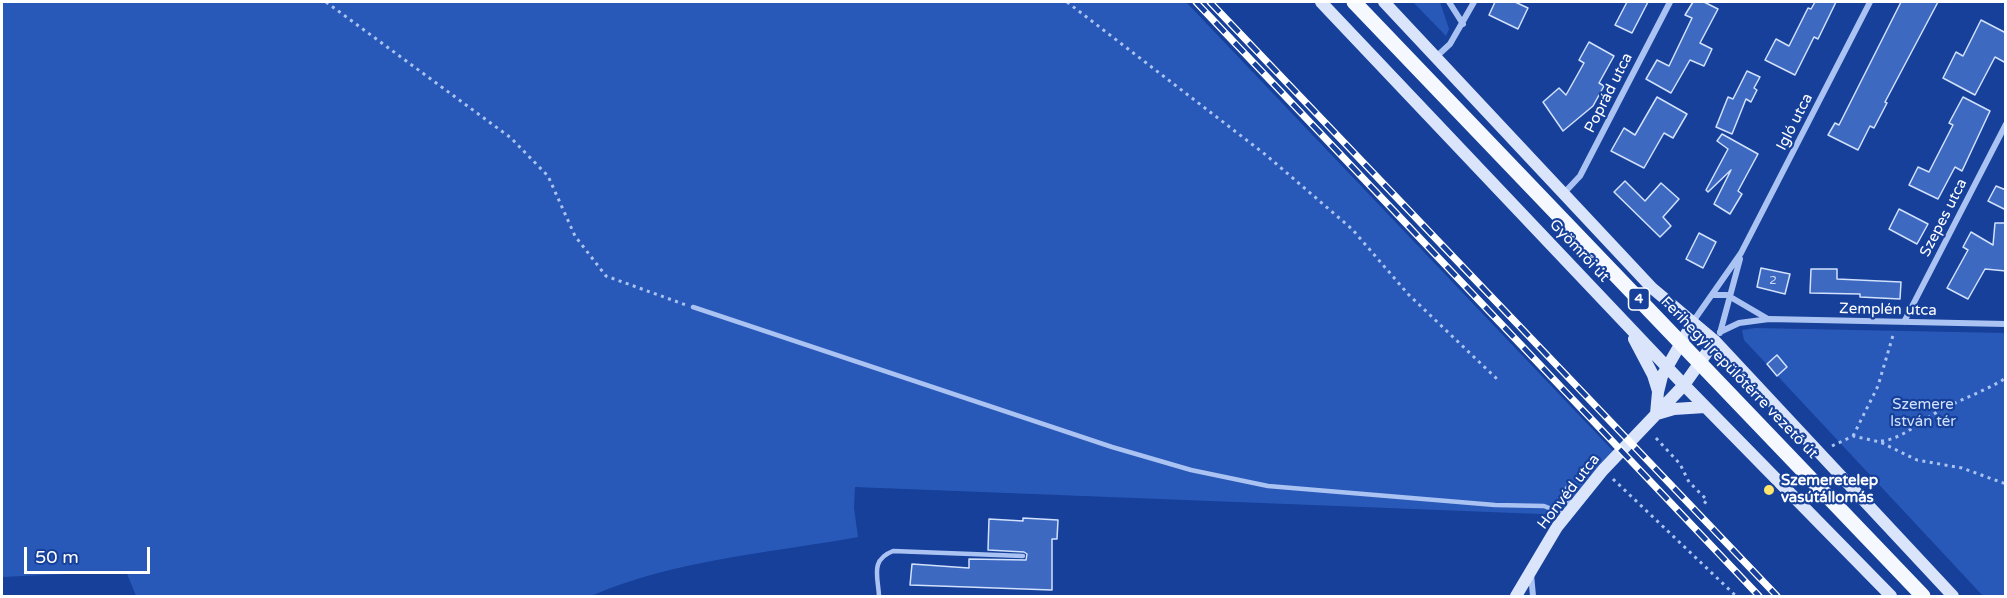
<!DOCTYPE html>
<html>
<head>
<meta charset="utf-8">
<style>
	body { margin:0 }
	#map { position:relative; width:2007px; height:598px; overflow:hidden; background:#16409a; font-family:"Varela Round",sans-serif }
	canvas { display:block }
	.frame { position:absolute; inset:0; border:3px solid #fff; pointer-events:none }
	.scale { position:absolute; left:24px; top:547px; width:126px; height:27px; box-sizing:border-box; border:3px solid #fff; border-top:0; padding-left:8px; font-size:18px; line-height:21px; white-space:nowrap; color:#fff; -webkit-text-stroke:4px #16409a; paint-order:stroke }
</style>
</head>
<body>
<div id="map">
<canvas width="2007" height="598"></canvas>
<div class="frame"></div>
<div class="scale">50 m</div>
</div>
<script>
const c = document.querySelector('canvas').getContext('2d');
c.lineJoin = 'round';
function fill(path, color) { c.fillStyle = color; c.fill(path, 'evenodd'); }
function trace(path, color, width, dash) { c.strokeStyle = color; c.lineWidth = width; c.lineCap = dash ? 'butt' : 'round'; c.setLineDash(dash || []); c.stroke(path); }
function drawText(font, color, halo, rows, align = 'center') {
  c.font = font + ' "Varela Round",sans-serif'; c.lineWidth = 4.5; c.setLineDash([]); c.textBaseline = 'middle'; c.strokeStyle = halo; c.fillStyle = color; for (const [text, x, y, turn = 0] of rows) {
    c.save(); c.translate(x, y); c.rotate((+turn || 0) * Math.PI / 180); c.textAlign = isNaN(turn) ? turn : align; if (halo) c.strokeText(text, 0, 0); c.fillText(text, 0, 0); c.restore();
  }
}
fill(new Path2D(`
	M2 2H1186L1617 455 1566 515 855 487 854 508 858 537C769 553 674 560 591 596H136L126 571 2 577Z
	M1413 2H1440L1449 29 1446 36Z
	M1755 328 2005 333V596H1983L1744 340 1742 330Z`), '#2959b8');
const building = new Path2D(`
	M1495 2H1515L1528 8 1518 29 1489 15Z
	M1627 2H1648L1632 33 1615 25Z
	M1693 2H1704L1718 9 1700 43 1712 49 1704 66 1690 60 1671 93 1646 79 1657 60 1669 66 1692 18 1685 15Z
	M1815 2H1836L1818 39 1814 37 1795 75 1765 60 1776 39 1789 46 1808 8 1811 9Z
	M1901 2H1938L1885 102 1887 103 1874 128 1870 126 1858 150 1828 135 1835 123 1839 125Z
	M1981 20 2006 33V63L1995 57 1975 95 1943 78 1956 52 1963 56Z
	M1589 42 1614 56 1599 83 1604 86 1593 106 1563 131 1543 102 1559 88 1566 95 1584 63 1579 60Z
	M1747 71 1760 77 1754 88 1757 90 1751 102 1746 99 1732 134 1716 127 1728 97 1733 99Z
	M1657 97 1687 114 1673 138 1664 133 1644 168 1611 151 1624 128 1635 135Z
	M1963 97 1990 111 1962 171 1955 167 1938 199 1909 185 1918 167 1929 172 1953 125 1949 123Z
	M1722 134 1758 154 1738 191 1742 194 1730 214 1714 204 1731 170 1708 192 1706 190 1728 149 1717 141Z
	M1625 181 1645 201 1661 183 1679 199 1663 217 1671 226 1660 237 1614 192Z
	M1996 186 2006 190V210L1988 201Z
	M1899 209 1928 224 1917 244 1889 229Z
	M1995 223H2006V271L1985 269 1968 299 1947 288 1968 250 1963 247 1971 232 1993 245Z
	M1699 233 1716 242 1703 268 1686 259Z
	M1761 268 1790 274 1785 294 1757 287Z
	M1811 269H1837V279L1901 282 1900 299 1860 297V294L1810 293Z
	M1777 355 1787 367 1777 376 1767 364Z
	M1023 518 1058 520 1057 539H1052V590L910 585 912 564 969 568V559L1026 560 1027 554 1024 552 988 550 989 519 1023 521Z`);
fill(building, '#3e69c1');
trace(building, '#d2e1fc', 1.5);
trace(new Path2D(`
	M326 2 511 138 548 176 575 236 606 276 686 305
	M1067 2 1266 155 1352 229 1408 294 1497 379
	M1853 436 1878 386 1894 332
	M1656 438 1680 464 1689 482 1707 500 1704 504
	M1881 441C1904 439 1922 419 1943 409 1964 398 1985 391 2006 378
	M1832 446 1853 436 1880 442 1917 460 1962 468 2006 484
	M1613 479 1736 596`), '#abc3f2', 3, [3, 4.5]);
trace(new Path2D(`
	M693 307 1112 447 1191 470 1268 486 1495 505 1544 506 1564 514
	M1567 488 1570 507
	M879 596C878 576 870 560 893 551L1023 556`), '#abc3f2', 4.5);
trace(new Path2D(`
	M1449 2 1463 24
	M1437 56 1450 44 1474 2
	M1565 192 1580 176 1670 2
	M1712 295H1727L1768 319
	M1904 322 2006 124
	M1692 323 1741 253 1870 2
	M1720 332 1739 323 1769 319 2006 324
	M1720 333 1740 259
	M1531 574 1533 596`), '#abc3f2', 6);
trace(new Path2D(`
	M1321 2 1684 385 1891 596
	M1384 2 1652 288 1715 341 1953 596
	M1634 339 1653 375 1658 391
	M1656 414 1658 392 1662 376 1692 324
	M1657 414 1674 409 1705 407
	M1516 596 1557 527 1603 470 1684 385 1715 341`), '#dae5fc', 12);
const rail = new Path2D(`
	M1196 2 1759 596
	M1210 2 1777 596`);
trace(rail, '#fff', 7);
trace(rail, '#16409a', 4.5, [14]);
trace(new Path2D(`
	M1354 2 1923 596`), '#f6f8ff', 15);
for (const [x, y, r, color] of [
	[1769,490,6,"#ffe56c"]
]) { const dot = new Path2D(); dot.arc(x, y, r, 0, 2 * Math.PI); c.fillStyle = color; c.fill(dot); trace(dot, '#16409a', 2); }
drawText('12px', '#cfdaf0', null, [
	["2",1773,281]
]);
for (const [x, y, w] of [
	[1639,299,21]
]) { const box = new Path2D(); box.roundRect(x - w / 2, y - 11, w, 22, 4.5); c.fillStyle = '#16409a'; c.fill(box); trace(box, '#fff', 1.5); }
drawText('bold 14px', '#fff', null, [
	["4",1639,299]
]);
drawText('15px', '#fff', '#16409a', [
	["Poprád utca",1609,93,-63],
	["Igló utca",1795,122,-63],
	["Szepes utca",1944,218,-63],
	["Gyömrői út",1579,251,47],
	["Zemplén utca",1888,310,1],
	["Ferihegyi repülőtérre vezető út",1739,378,46],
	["Honvéd utca",1569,492,-52]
]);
drawText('15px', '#d2e1fc', '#16409a', [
	["Szemere",1923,405],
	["István tér",1923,422]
]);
drawText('bold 15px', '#fff', '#16409a', [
	["Szemeretelep",1781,481],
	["vasútállomás",1781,498]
], 'left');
</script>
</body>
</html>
